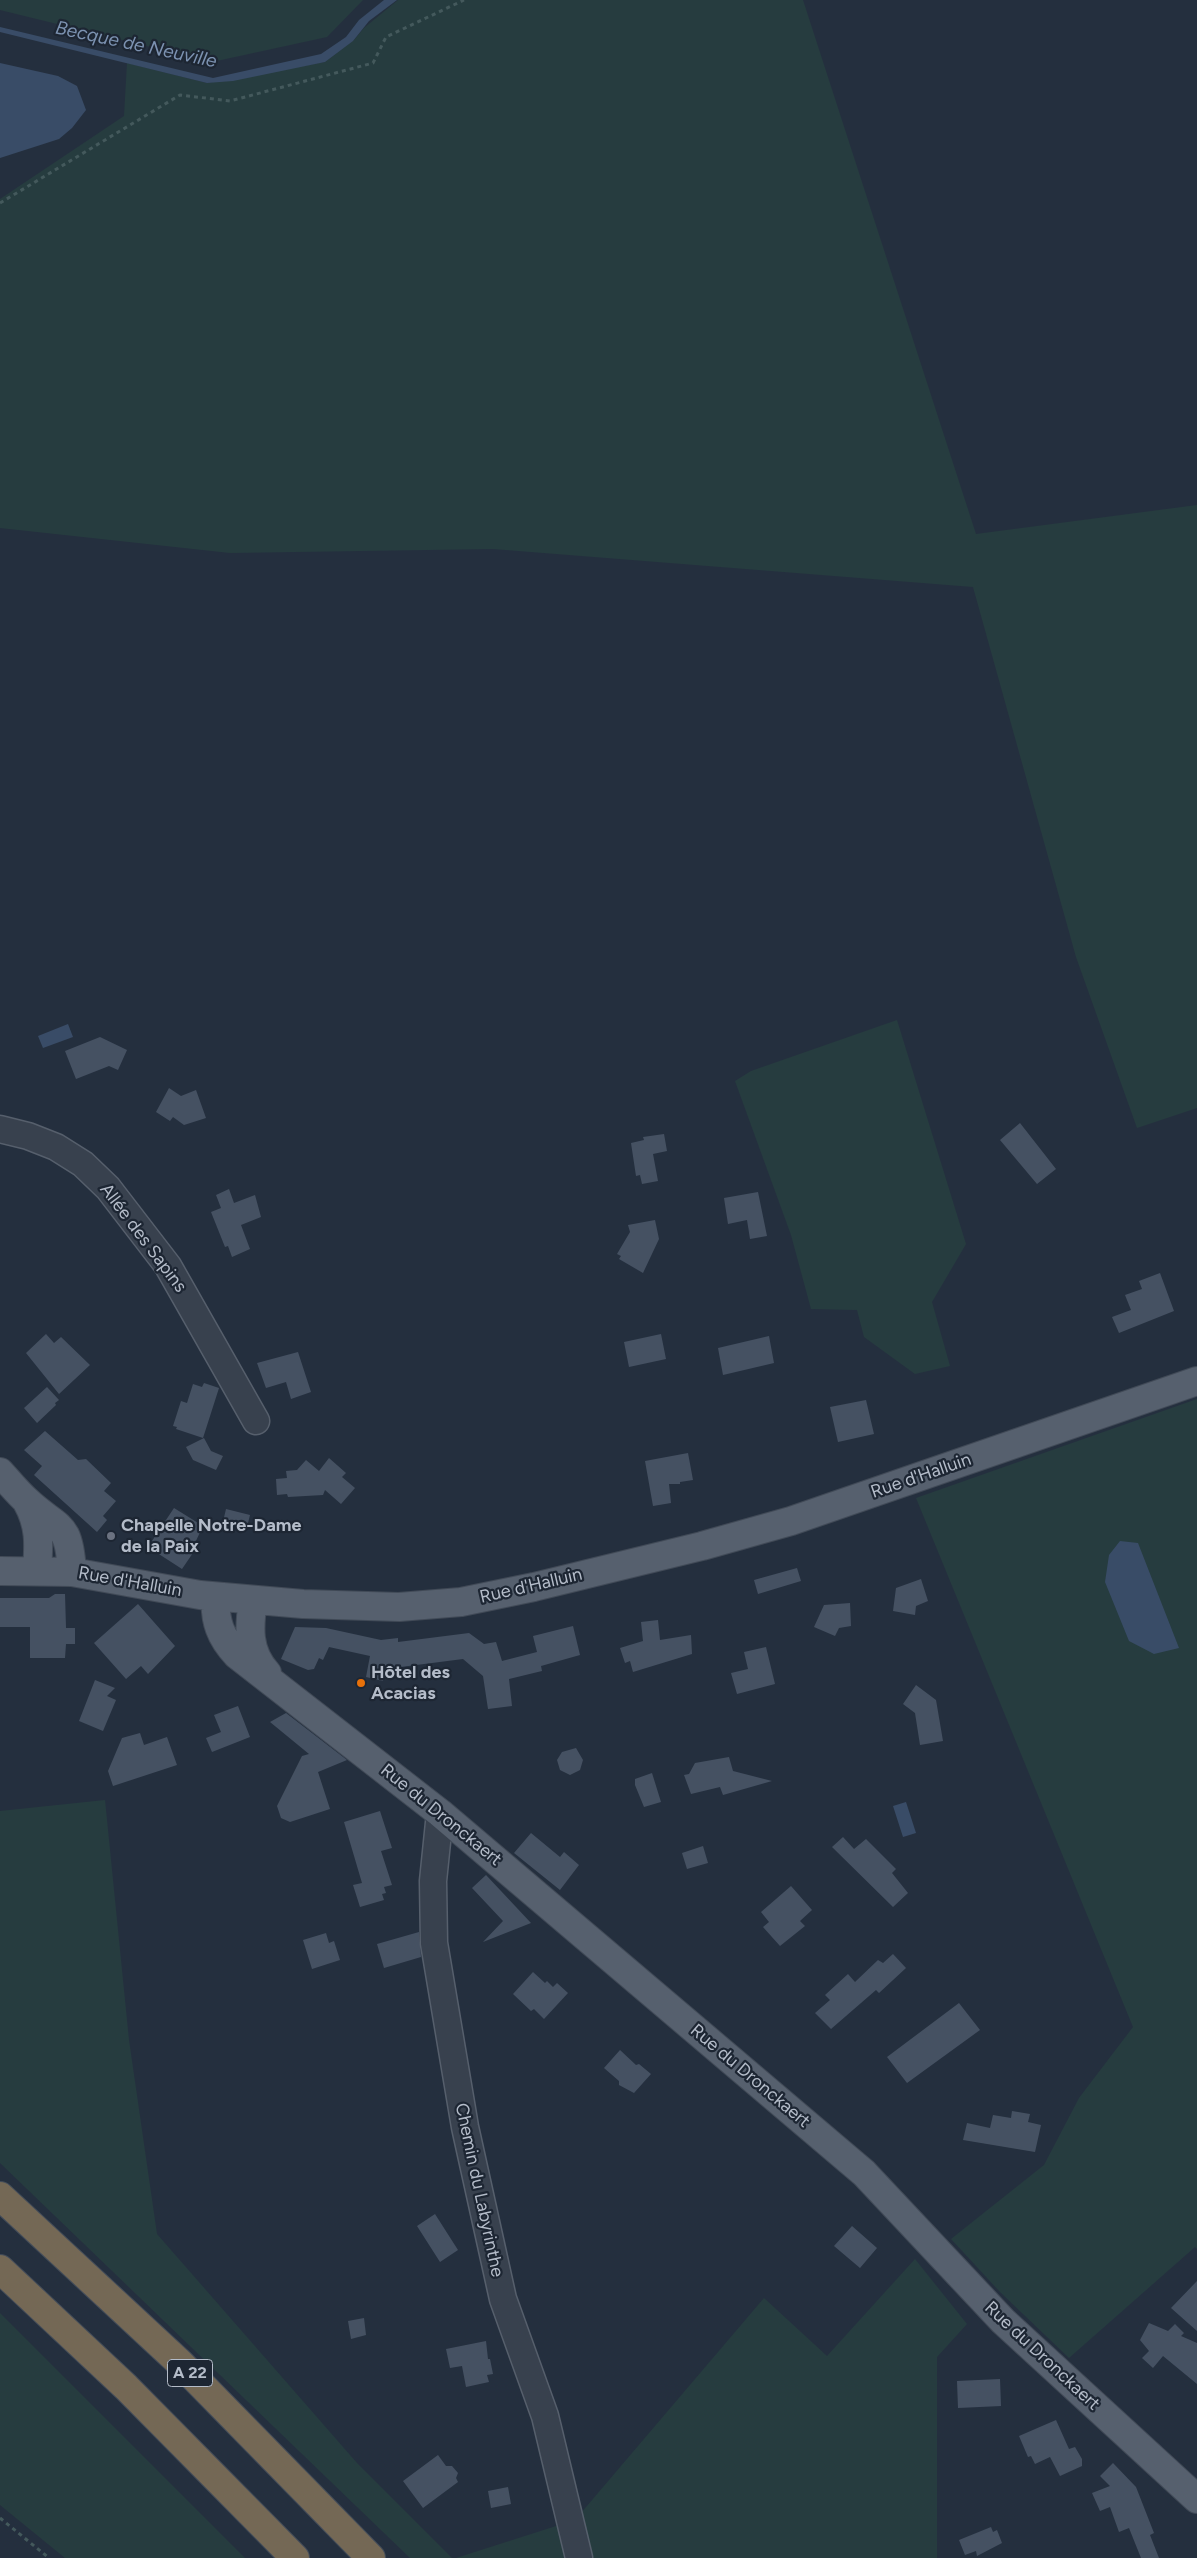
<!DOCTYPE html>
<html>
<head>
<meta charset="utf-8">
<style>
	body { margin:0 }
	canvas { display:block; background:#242f3e }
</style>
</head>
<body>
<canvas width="1197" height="2558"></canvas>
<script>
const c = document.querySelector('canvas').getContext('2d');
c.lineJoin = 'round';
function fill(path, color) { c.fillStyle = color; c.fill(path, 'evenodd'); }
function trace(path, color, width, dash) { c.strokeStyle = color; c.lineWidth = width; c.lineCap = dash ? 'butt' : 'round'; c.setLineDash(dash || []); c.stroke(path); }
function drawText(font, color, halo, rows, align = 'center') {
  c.font = font + ' Figtree,sans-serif'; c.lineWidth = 4.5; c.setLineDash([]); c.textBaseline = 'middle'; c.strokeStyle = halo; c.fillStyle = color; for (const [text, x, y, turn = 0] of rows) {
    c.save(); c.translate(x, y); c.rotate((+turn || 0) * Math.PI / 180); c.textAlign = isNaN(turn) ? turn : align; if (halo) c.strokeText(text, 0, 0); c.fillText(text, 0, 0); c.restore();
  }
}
fill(new Path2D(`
	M0 0H363L327 37 212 62 0 10Z
	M398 0H803L976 534 1197 505V1108L1137 1128 1076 957 973 587 493 549 230 553 0 528V199L124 116 127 63 207 83 325 62 354 40 364 28Z
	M897 1020 966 1244 932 1302 950 1366 915 1374 864 1337 857 1310 811 1309 791 1235 735 1081 751 1071Z
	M1197 1399V2249L1195 2247 1069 2358 1000 2292 951 2239 1044 2165 1079 2098 1133 2027 916 1498Z
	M105 1800 129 2040 157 2234 357 2463 452 2558H410L0 2163V1811Z
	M915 2259 967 2324 937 2357V2558H456L575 2520 764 2298 827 2356Z
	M0 2313 245 2558H65L0 2505Z`), '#263c3f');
fill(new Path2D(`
	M384 0H397L369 21 353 41 325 62 233 81 207 83 0 32V27L213 78 321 54 346 37 359 20Z
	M0 63 58 76 77 86 86 110 72 128 59 139 0 158Z
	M68 1024 73 1037 43 1048 38 1036Z
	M1120 1541 1138 1543 1179 1648 1154 1654 1129 1641 1105 1582 1109 1555Z
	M906 1802 916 1833 903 1837 893 1806Z`), '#394c67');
fill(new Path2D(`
	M100 1037 127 1050 118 1070 109 1066 76 1079 65 1051Z
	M169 1088 181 1096 196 1090 206 1118 184 1125 173 1117 170 1121 156 1112Z
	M1020 1123 1056 1169 1037 1184 1000 1140Z
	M664 1134 667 1151 653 1154 658 1181 642 1184 640 1175 636 1176 631 1143 644 1140 643 1137Z
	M229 1189 234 1203 255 1195 261 1217 241 1225 250 1249 232 1257 228 1246 225 1247 211 1212 221 1208 216 1195Z
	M758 1192 767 1236 750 1239 747 1220 728 1224 724 1198Z
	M655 1220 659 1239 643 1273 619 1259 621 1256 617 1254 630 1232 628 1225Z
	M1160 1273 1174 1311 1119 1333 1112 1317 1131 1310 1125 1295 1142 1289 1139 1281Z
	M46 1334 54 1343 61 1337 90 1365 59 1394 26 1353Z
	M661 1334 666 1359 629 1367 624 1342Z
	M769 1336 774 1363 723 1375 718 1348Z
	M298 1352 311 1392 291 1399 286 1382 266 1388 257 1363Z
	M204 1383 219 1388 203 1438 176 1429 177 1427 173 1426 181 1401 187 1403 193 1384 202 1387Z
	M47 1387 59 1400 55 1403 56 1405 37 1423 24 1408Z
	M866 1400 874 1434 838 1442 830 1407Z
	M45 1431 78 1460 86 1459 111 1483 104 1491 116 1501 103 1516 107 1520 97 1532 34 1475 42 1466 24 1450Z
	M204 1438 211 1451 223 1456 216 1470 193 1460 186 1447Z
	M688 1453 693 1480 680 1482V1484H669L671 1503 653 1506 645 1461Z
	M329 1458 346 1473 342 1477 355 1488 341 1504 325 1490 323 1495 288 1497 287 1494 277 1495 276 1479 287 1478 286 1471 297 1470 306 1460 319 1471Z
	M174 1508 203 1526 194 1545 197 1547 182 1569 148 1547Z
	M226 1509 250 1515 246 1531 222 1526Z
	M797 1568 801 1581 758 1594 754 1580Z
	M921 1579 928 1601 916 1606 915 1615 893 1611 896 1588Z
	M55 1594H65L66 1628H75V1644H66L65 1658H30V1627H0V1598H49Z
	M850 1603 851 1626 839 1628 835 1636 814 1627 824 1605Z
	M138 1604 175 1646 148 1674 141 1666 126 1679 94 1643Z
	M658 1620 660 1640 691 1635 692 1654 633 1672 630 1661 625 1663 620 1648 643 1641 641 1622Z
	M573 1626 580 1655 541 1666 542 1671 509 1679 512 1706 488 1709 483 1676 463 1659 393 1668 392 1673 385 1672 383 1681 366 1677 370 1656 329 1647 323 1660 319 1658 314 1669 308 1670 281 1659 295 1627 326 1628 381 1640 398 1638V1642L469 1633 484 1644 496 1642 502 1661 537 1652 533 1636Z
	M766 1647 775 1684 737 1694 731 1673 748 1669 744 1652Z
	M95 1680 115 1688 107 1696 116 1700 103 1731 79 1721Z
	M916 1685 936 1700 943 1741 920 1745 915 1713 903 1704Z
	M238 1706 250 1737 212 1752 206 1738 221 1732 214 1715Z
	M286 1713 347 1760 318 1772 330 1809 290 1822 281 1818 277 1806 302 1756 309 1754 270 1722Z
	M140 1733 144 1745 167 1737 177 1765 113 1786 108 1771 122 1738Z
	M576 1748 583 1760 580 1770 570 1775 560 1770 557 1760 562 1752Z
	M729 1757 733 1771 772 1781 723 1795 720 1787 691 1794 684 1775 689 1774 695 1763Z
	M652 1773 661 1802 644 1807 635 1785V1779Z
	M380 1811 392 1848 381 1851 392 1885 384 1887 386 1893 382 1894 384 1900 360 1907 353 1885 362 1883 344 1822Z
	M531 1833 560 1857 564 1852 579 1865 560 1890 514 1853Z
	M843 1837 854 1849 866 1839 896 1869 892 1873 908 1893 893 1907 832 1847Z
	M703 1846 708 1863 687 1869 682 1853Z
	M486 1875 531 1923 483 1942 503 1921 472 1888Z
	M791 1886 812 1910 800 1921 805 1926 780 1946 763 1927 769 1922 761 1912Z
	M419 1932 421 1957 384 1968 377 1944Z
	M326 1933 329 1943 334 1941 340 1960 312 1969 303 1940Z
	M893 1954 906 1968 879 1993 876 1990 831 2029 815 2013 830 2000 825 1995 848 1974 855 1982 878 1960 883 1963Z
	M533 1972 545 1983 547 1981 553 1987 557 1983 568 1993 544 2019 534 2009 531 2011 513 1994Z
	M959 2003 980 2030 907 2083 887 2057Z
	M620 2050 636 2065 639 2064 651 2074 634 2093 619 2085V2081L604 2068Z
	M1012 2111 1030 2114 1028 2122 1041 2125 1035 2152 963 2140 967 2123 990 2128 993 2115 1011 2118Z
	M435 2214 458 2250 440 2262 417 2226Z
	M852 2226 877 2248 860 2268 834 2246Z
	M1197 2281V2331L1171 2308Z
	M364 2318 366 2335 351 2339 348 2321Z
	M1149 2323 1168 2331 1175 2324 1184 2333 1181 2336 1197 2343V2384L1163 2356 1153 2368 1142 2358 1149 2351 1140 2340Z
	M486 2341 488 2359H490L493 2374 487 2375 489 2382 466 2387 462 2366 450 2368 446 2349Z
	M1000 2379 1001 2406 958 2408 957 2381Z
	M1056 2420 1069 2449 1075 2447 1082 2459V2466L1060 2476 1050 2457 1035 2464 1031 2456 1028 2457 1019 2436Z
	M438 2455 446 2466H452L458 2473 456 2478 458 2482 423 2508 403 2481Z
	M1113 2463 1136 2487 1154 2533 1150 2535 1159 2558H1141L1129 2528 1119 2532 1110 2507 1100 2511 1092 2493 1110 2486 1100 2476Z
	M508 2487 511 2504 491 2508 488 2491Z
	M991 2527 993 2532 997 2530 1002 2543 977 2556 976 2551 965 2555 959 2540Z`), '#455162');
const minor = new Path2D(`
	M0 1129 28 1136 56 1147 83 1164 108 1188 168 1266 256 1421
	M440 1813 433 1881 434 1943 465 2127 503 2299 545 2416 579 2558`);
const major = new Path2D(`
	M0 1472C9 1482 17 1492 27 1501 59 1531 69 1520 72 1572
	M27 1502C40 1525 39 1544 37 1570
	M0 1571 72 1572 200 1595 303 1604 399 1607 461 1602 534 1587 702 1546 791 1521 1197 1381
	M216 1597C214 1621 221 1638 237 1655L440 1813 864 2173 1003 2321 1197 2499
	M253 1600C249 1627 247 1651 267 1673`);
const highway = new Path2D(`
	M0 2196 180 2363 371 2558
	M0 2269 126 2387 295 2558`);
trace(minor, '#565f6c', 29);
trace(major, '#414a57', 30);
trace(highway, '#434c59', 30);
trace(new Path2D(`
	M0 203 180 95 230 101 373 63 386 37 464 0
	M0 2518 49 2558`), '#44595c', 3, [4, 4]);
trace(minor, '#38414e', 26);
trace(major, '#56606e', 28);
trace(highway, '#746855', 28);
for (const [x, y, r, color] of [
	[111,1536,5,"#6b7280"],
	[361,1683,5,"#e8710a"]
]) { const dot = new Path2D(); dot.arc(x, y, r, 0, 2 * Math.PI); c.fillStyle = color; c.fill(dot); trace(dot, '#1d2633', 2); }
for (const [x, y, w] of [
	[190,2373,45]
]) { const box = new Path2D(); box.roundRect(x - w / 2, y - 13.5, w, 27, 4); c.fillStyle = '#1d2633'; c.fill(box); trace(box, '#b4bcc9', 1); }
drawText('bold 16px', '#b4bcc9', null, [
	["A 22",190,2373]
]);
drawText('18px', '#b4bcc9', '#1d2633', [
	["Allée des Sapins",143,1238,53],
	["Rue d'Halluin",921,1476,-19],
	["Rue d'Halluin",130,1582,10],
	["Rue d'Halluin",531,1586,-13],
	["Rue du Dronckaert",441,1815,39],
	["Rue du Dronckaert",750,2076,40],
	["Chemin du Labyrinthe",479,2190,78],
	["Rue du Dronckaert",1042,2356,43]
]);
drawText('bold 18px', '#b4bcc9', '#1d2633', [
	["Chapelle Notre-Dame",121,1526],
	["de la Paix",121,1547],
	["Hôtel des",371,1673],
	["Acacias",371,1694]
], 'left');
drawText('italic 19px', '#7c92b1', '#1d2633', [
	["Becque de Neuville",136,45,12]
]);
</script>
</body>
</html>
